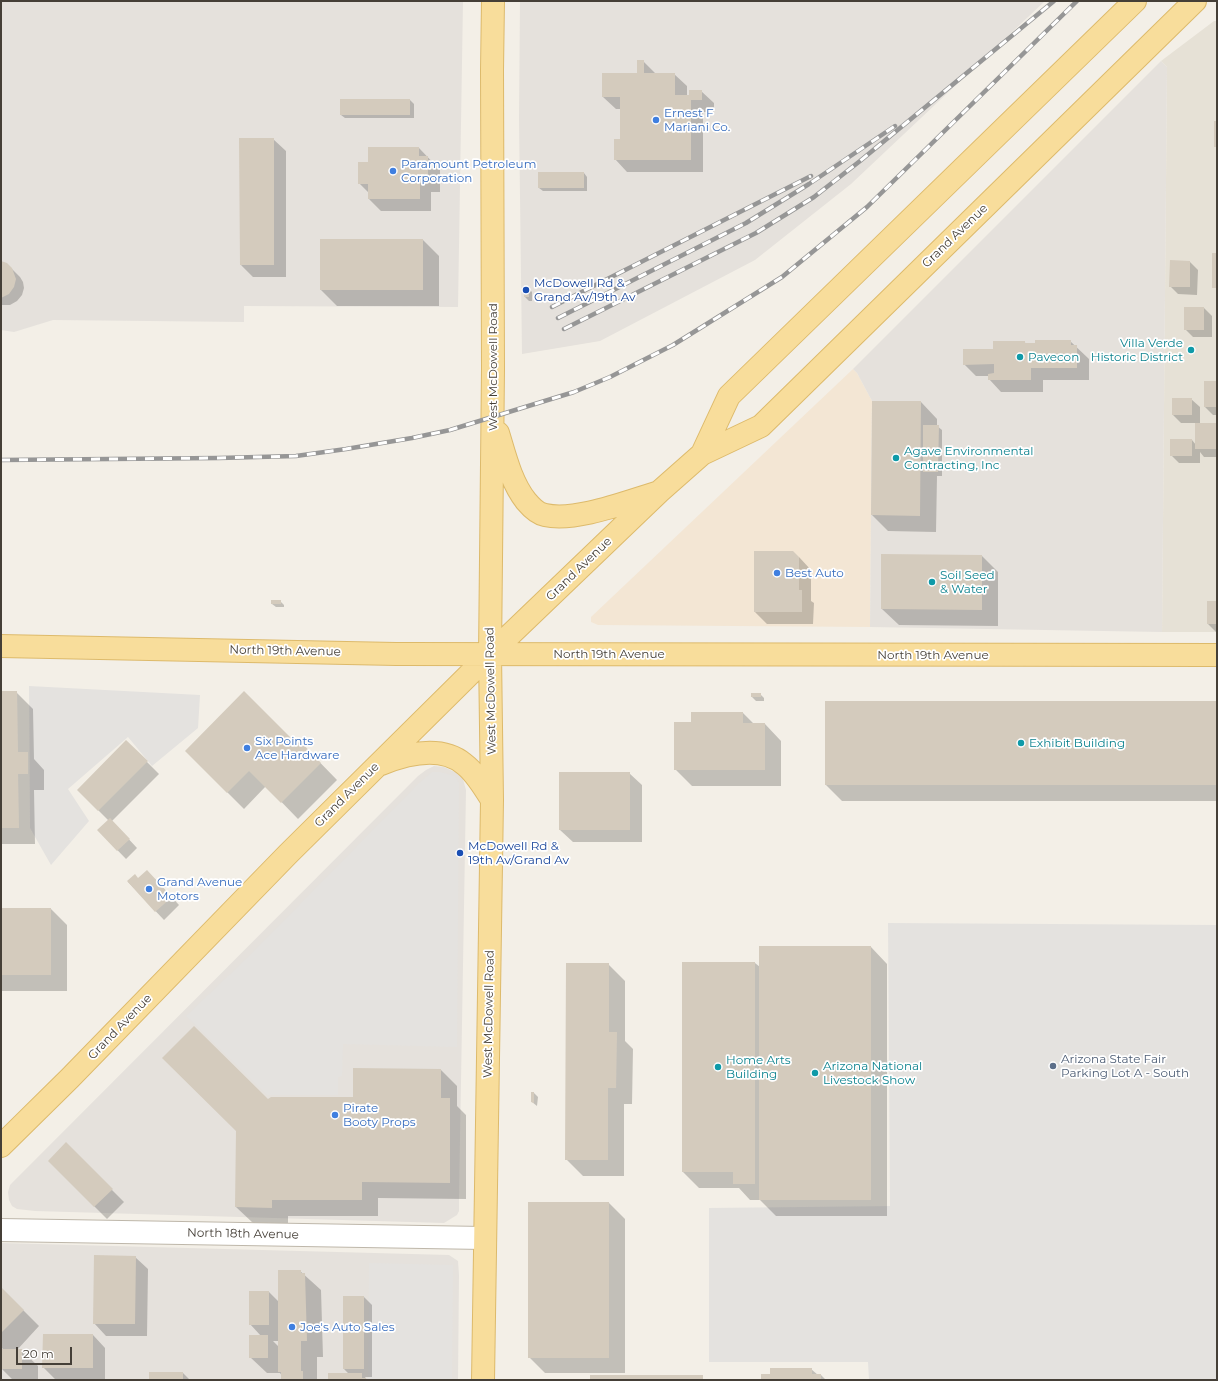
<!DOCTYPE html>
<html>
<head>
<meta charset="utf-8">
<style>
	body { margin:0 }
	#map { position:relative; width:1218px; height:1381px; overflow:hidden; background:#f3efe7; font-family:Montserrat,sans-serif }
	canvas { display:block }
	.frame { position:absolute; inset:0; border:2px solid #453f37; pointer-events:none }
	.scale { position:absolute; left:16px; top:1347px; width:56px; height:18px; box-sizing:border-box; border:2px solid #453f37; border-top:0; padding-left:5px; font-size:12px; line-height:14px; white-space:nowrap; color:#453f37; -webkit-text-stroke:3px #fff; paint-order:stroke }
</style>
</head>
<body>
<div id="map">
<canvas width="1218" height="1381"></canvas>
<div class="frame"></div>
<div class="scale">20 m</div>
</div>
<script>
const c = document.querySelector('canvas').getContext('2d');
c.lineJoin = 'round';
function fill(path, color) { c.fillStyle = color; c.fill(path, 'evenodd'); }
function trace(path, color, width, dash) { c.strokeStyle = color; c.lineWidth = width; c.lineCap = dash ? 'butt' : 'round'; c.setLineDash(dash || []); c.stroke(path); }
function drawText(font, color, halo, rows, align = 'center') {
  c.font = font + ' Montserrat,sans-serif'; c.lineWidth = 3.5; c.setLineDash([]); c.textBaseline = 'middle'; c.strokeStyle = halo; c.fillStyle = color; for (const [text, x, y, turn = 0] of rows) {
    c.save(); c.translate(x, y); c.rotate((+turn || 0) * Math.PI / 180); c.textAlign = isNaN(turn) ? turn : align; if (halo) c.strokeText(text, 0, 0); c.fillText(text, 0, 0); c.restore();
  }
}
fill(new Path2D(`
	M1214 21H1217V632H1162L1167 67 1161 61Z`), '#e6e1d6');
fill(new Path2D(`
	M853 369 857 373 872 401 870 627 598 625 591 622V617Z`), '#f3e6d4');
fill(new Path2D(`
	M1 1H463L458 307 244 306V322L53 320 14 332 1 330Z
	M520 1H1045L851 184 755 260 600 341 522 354 519 118Z
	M1161 61 1167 67 1162 632 870 627 872 401 857 373 853 369Z
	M434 766 444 767 457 773 463 779 466 790 459 1198V1211L457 1215 444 1223 35 1211 17 1209 12 1206 9 1200 8 1192 10 1185 418 776 426 770Z
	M1 1243 449 1255 458 1261 459 1275 458 1380H1Z`), '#e5e1dc');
fill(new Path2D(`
	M29 686 200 695 198 728 152 766 128 737 68 789 89 821 51 865 30 828Z
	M432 772H440L455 776 459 783 457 1047 343 1044 342 1076 338 1077V1095H267L186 1016 248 957 419 783Z
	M888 923 1217 925V1380H869L868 1362H709V1208L890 1206Z
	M369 1263 453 1265 452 1380H368Z`), '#e4e2df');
fill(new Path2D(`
	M643 61 655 73 674 74 687 86V96L701 91 714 103V112H703V172H627L615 159 621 140V109H616L603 97 638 74Z
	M410 100 414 104V118H345L341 115Z
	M273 139 286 151V277H253L241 265Z
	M419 148 440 170V192H431V211H381L369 199V193L359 183Z
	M584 173 587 177V191H543L539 188Z
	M423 240 439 256V306H337L321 290Z
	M1190 262 1198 270 1197 295 1178 294 1170 286Z
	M1 263 11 268 20 277 23 282 24 288 22 295 17 301 10 305H1Z
	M528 288 532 292V301H529L525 297Z
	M1204 308 1212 316V337H1193L1185 329Z
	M1070 341 1089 359V380H1043V392H1001L989 379V376H976L964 364 994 350 1024 342 1027 344Z
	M1217 382V415H1213L1205 407Z
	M1191 399 1200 407V424H1217V457H1204L1200 452V463H1179L1171 455 1192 440 1196 445V423H1181L1173 415Z
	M873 402H921L937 419V426L942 430V476H937L936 532 888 531 872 515Z
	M982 556 998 572V626L899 625 882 609Z
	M799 557 811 570V601L814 603 813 624H767L755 612Z
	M280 601 284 605V607H276L272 604Z
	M1217 602V632H1216L1208 624Z
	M1 692H16L33 709 34 759 44 770V790H34L35 844H1Z
	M752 694H760L764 698V701H756L752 697Z
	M1217 702V801H842L826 785Z
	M743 713 754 724H765L781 741V786H692L675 769Z
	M126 741 159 774 112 821 137 848 126 859 98 830 109 821 78 790Z
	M300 742 337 780 298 819 266 786 244 809 186 751 297 746Z
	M629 773 642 785V842H573L560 830Z
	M155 879 179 905 164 920 128 882Z
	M1 909H51L67 925V991H1Z
	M871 947 887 964V1216H776L760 1200H750L739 1188H699L683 1172 755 963 760 967Z
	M608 964 625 981V1041L633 1049 632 1104H624V1176H583L566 1159Z
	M441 1070 457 1086V1106L466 1115V1199L378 1198V1216H288V1224L253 1223 236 1207 354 1098Z
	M534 1093 538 1097 537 1106 532 1102Z
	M66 1144 124 1202 107 1219 49 1161Z
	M609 1203 625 1219V1373H545L529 1357Z
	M135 1257 148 1269 147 1336H106L94 1323Z
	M300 1271 321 1290 323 1357H317V1380H282V1376L280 1373H267L250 1357 261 1336 250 1324 269 1292 279 1302ZM273 1341H279V1347Z
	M1 1288 39 1326 17 1350H21L38 1366V1380H13L2 1369V1350H4L1 1347Z
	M344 1297H364L372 1305V1377H365L367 1380H329L349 1374 344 1369Z
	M93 1335 105 1348V1380H56L43 1367Z
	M811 1369 818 1375H821L826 1380H762L771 1375Z
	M150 1373H183L190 1380H150Z`), '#0003');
fill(new Path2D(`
	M637 60H644V73H675V95H689V90H702V100H691V160H614V139H620V97H602V73H637Z
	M340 99H410V115H340Z
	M1214 121H1217V147H1214Z
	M239 138H274V265H240Z
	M368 147H419V156H428V180H420V199H368V184H358V162H368Z
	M538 172H584V188H538Z
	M320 239H423V290H320Z
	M1212 253H1217V288H1212Z
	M1170 260 1190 261V287H1169Z
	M1 261 7 263 12 268 16 279 14 287 9 294 1 298Z
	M525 287H529V297H524Z
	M1184 307H1204V330H1184Z
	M1035 340H1071V345H1077V368H1031V380H988V374L994 373V364L963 365V349H993V341H1025V343H1035Z
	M1204 381H1217V407H1204Z
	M1172 398H1192V415H1172Z
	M872 401H921L920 516 871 515Z
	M1195 423H1217V449H1195Z
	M923 425H939L938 472H923Z
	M1170 439H1192V456H1170Z
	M754 551H793L799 557V590H802V612H754Z
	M881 554 982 555V610L881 609Z
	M271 600H281V604H271Z
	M1207 601H1217V624H1207Z
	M1 691H17L18 752H28V774H18L19 828H1Z
	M244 691 297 744 300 741 321 763 281 803 249 771 227 793 185 751Z
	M751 693H761V697H751Z
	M825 701H1217V785H825Z
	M691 712H743V723H765V770H674V722H691Z
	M126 740 148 761 98 811 77 790Z
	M559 772H630V830H559Z
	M110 818 130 839 117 851 97 830Z
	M147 870 172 897 155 912 127 881 135 874 138 878Z
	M1 908H51V975H1Z
	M759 946H871V1200H759Z
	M682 962H755V1184H733V1172H682Z
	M566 963H609V1032H617L616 1088H608V1160H565Z
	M194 1026 268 1099 271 1097H353V1068L441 1069V1098H450V1183L362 1182V1200H272V1208L235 1207 236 1131 162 1058Z
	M531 1092H534V1103L531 1102Z
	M66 1142 113 1189 94 1207 48 1161Z
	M528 1202H609V1358H528Z
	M94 1255 136 1256 135 1324H93Z
	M278 1270H301V1273H305L307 1341H301V1371H303V1380H281V1372H278Z
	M1 1287 24 1310 1 1333Z
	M249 1291H269V1325H249Z
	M343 1296H364V1369H343Z
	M43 1334H93V1368H42Z
	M249 1335H268V1358H249Z
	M1 1349H22V1369H1Z
	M770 1368H812V1374H821V1380H761V1374H770Z
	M149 1372H183V1380H149Z
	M328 1373H362V1378H366V1380H328Z
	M590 1375H703V1380H590Z`), '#d4cbbd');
const minor = new Path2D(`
	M1 1230 484 1238`);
const major = new Path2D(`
	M498 433C505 456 511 482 526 501 531 507 538 514 545 515 575 522 626 502 656 493
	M702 454 729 396 1135 1
	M1 646 396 654 1217 655
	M381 764C406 754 441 745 464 764 476 773 484 788 492 800
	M1 1146 70 1078 288 854 490 654 659 492 702 454 761 426 1195 1
	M483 1380 492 800 490 654 493 369 492 70 493 1`);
trace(minor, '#beb7aa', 24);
trace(major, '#ddba6b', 24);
trace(minor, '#fff', 22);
trace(major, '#f8dd9b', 22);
const rail = new Path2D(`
	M552 307 811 176
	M558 318 746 223 809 184 895 126
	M564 329 756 233 814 197 860 161 1054 1
	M1 460 219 458 296 456 346 449 412 438 450 430 574 392 610 377 673 345 782 277 867 207 1077 1`);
trace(rail, '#969696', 4.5);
trace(rail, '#fff', 3, [9]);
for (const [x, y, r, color] of [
	[656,120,4,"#3f7fe0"],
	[393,171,4,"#3f7fe0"],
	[526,290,4,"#1a4fb4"],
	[1191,350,4,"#0f9aa8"],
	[1020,357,4,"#0f9aa8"],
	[896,458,4,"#0f9aa8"],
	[777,573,4,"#3f7fe0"],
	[932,582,4,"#0f9aa8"],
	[1021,743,4,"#0f9aa8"],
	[247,748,4,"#3f7fe0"],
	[460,853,4,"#1a4fb4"],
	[149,889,4,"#3f7fe0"],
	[1053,1066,4,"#5c6f8a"],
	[718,1067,4,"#0f9aa8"],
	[815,1073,4,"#0f9aa8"],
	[335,1115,4,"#3f7fe0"],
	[292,1327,4,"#3f7fe0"]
]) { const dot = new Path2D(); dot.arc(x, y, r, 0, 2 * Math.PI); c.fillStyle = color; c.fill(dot); trace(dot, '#fff', 1.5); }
drawText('12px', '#366cbe', '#fff', [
	["Ernest F",664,113],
	["Mariani Co.",664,127],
	["Paramount Petroleum",401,164],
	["Corporation",401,178],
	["Best Auto",785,573],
	["Six Points",255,741],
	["Ace Hardware",255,755],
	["Grand Avenue",157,882],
	["Motors",157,896],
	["Pirate",343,1108],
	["Booty Props",343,1122],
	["Joe's Auto Sales",300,1327]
], 'left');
drawText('12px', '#453f37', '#fff', [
	["Grand Avenue",955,236,-44],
	["West McDowell Road",493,367,-90],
	["Grand Avenue",579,569,-44],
	["North 19th Avenue",285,651,1],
	["North 19th Avenue",609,654],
	["North 19th Avenue",933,655],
	["West McDowell Road",491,691,-91],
	["Grand Avenue",347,795,-45],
	["West McDowell Road",489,1014,-89],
	["Grand Avenue",120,1027,-46],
	["North 18th Avenue",243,1234,1]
]);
drawText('12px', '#164399', '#fff', [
	["McDowell Rd &",534,283],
	["Grand Av/19th Av",534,297],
	["McDowell Rd &",468,846],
	["19th Av/Grand Av",468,860]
], 'left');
drawText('12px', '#0d838f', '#fff', [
	["Villa Verde",1183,343,"right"],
	["Historic District",1183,357,"right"],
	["Pavecon",1028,357],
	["Agave Environmental",904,451],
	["Contracting, Inc",904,465],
	["Soil Seed",940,575],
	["& Water",940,589],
	["Exhibit Building",1029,743],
	["Home Arts",726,1060],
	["Building",726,1074],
	["Arizona National",823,1066],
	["Livestock Show",823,1080]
], 'left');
drawText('12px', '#4e5e75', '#fff', [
	["Arizona State Fair",1061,1059],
	["Parking Lot A - South",1061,1073]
], 'left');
</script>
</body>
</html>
